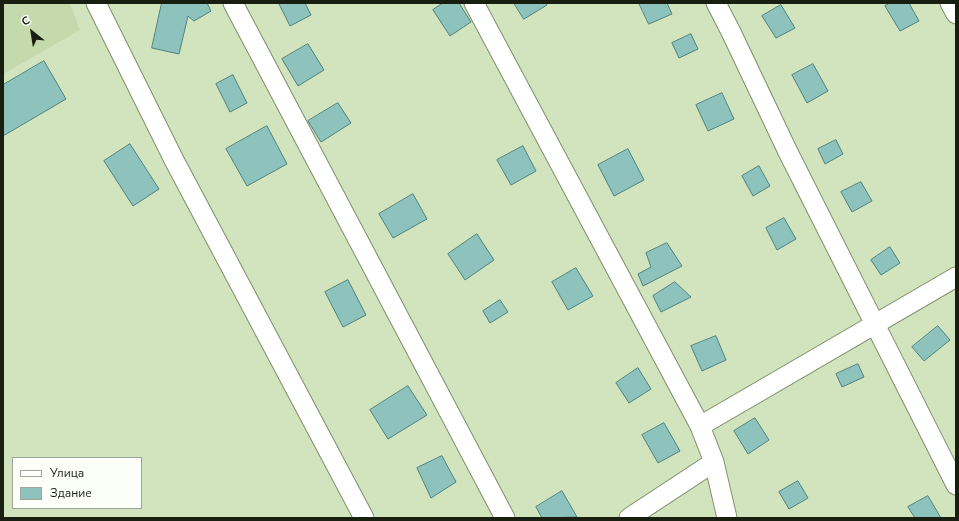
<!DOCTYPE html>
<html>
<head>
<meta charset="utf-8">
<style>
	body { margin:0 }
	#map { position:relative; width:959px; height:521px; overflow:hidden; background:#d1e4bd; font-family:"Nunito Sans",sans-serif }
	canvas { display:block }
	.frame { position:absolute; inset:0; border:4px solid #181f11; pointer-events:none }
	.legend { position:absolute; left:12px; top:457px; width:130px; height:52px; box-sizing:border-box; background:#fbfff7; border:1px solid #a0a59b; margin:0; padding:5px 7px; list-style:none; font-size:12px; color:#181f11 }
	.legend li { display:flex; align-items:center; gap:8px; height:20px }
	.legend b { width:20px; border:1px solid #a0a59b }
	.north { position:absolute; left:12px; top:12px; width:40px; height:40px; -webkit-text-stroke:3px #fbfff7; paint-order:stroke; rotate:330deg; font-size:11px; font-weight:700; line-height:16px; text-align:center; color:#181f11 }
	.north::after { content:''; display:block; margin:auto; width:14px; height:18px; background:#181f11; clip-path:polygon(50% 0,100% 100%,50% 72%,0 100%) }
</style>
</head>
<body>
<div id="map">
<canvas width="959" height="521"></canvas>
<div class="frame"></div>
<ul class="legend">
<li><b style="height:5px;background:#fff"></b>Улица</li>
<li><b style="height:11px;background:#8dc2bd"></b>Здание</li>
</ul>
<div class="north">С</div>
</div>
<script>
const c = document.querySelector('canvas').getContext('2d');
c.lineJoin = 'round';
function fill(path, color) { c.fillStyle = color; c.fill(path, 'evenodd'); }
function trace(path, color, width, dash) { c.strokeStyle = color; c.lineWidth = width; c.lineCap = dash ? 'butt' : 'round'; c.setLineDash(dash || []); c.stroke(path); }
fill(new Path2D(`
	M3 3H70L80 30 3 74Z`), '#c4daac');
const building = new Path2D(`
	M162 3H207L211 11 194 21 188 16 179 54 152 48Z
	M305 3 311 15 290 26 279 4Z
	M443 3H459L471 22 450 36 433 10Z
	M514 3H546L547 5 524 19Z
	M639 3H667L672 14 649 24Z
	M890 3H909L919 21 900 31 885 6Z
	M781 5 795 28 776 38 762 16Z
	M691 34 698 49 679 58 672 43Z
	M308 44 324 70 298 86 282 59Z
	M44 61 66 99 3 136V85Z
	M813 64 828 91 807 103 792 75Z
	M233 75 247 103 230 112 216 84Z
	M722 93 734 119 708 131 696 105Z
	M338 103 351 123 321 142 308 121Z
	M267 126 287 164 247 186 226 149Z
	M836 140 843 154 825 164 818 149Z
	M130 144 159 189 133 206 104 161Z
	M523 146 536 171 511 185 497 160Z
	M628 149 644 180 614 196 598 165Z
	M759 166 770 186 753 196 742 176Z
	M861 182 872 201 852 212 841 192Z
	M413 194 427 219 393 238 379 214Z
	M784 218 796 239 777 250 766 228Z
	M477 234 494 260 465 280 448 254Z
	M667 243 682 266 643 286 638 274 651 267 646 253Z
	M890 247 900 263 881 275 871 260Z
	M576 268 593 296 568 310 552 282Z
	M348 280 366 315 343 327 325 292Z
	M675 282 691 297 661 312 653 296Z
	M500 300 508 312 490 323 483 311Z
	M938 326 950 340 924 361 912 347Z
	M716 336 726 360 702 371 691 346Z
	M858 364 864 377 842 387 836 374Z
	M638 368 651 389 629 403 616 383Z
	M408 386 427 415 388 439 370 410Z
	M755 418 769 440 748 454 734 431Z
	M664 423 680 451 658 463 642 435Z
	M442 456 456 482 431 498 417 468Z
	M798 481 808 498 789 509 779 492Z
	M562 491 577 517 542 518 536 507Z
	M928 496 941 518H915L908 507Z`);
fill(building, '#8dc2bd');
trace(building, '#4e827e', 1);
const street = new Path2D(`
	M96 3 174 160 364 518
	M233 3 505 518
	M474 3 700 426 714 462 727 518
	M716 3 731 32 788 152 956 485
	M950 3 956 14
	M700 426 956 277
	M629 518 714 462`);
trace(street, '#7d8f6b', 21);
trace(street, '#fff', 19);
</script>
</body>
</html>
